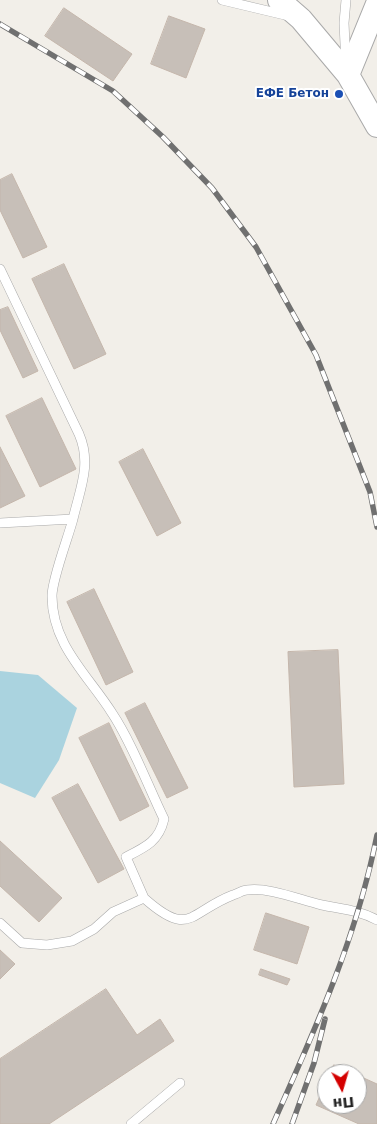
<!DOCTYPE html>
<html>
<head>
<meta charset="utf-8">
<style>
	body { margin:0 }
	#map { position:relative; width:377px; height:1124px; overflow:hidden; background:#f2efe9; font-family:"DejaVu Sans",sans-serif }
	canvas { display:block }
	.north { position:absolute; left:317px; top:1064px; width:50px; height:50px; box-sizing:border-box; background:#fff; border:1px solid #a7a7a7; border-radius:50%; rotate:174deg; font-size:14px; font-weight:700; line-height:20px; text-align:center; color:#222 }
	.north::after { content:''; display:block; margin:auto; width:18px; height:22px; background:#d40000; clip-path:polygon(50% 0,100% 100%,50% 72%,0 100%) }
</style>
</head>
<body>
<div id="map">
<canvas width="377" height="1124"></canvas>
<div class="north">Пн</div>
</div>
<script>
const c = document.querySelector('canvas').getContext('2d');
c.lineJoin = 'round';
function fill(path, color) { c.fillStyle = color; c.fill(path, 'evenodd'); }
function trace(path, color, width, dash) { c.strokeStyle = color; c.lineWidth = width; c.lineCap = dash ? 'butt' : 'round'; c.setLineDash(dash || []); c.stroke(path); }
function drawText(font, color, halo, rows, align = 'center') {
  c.font = font + ' "DejaVu Sans",sans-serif'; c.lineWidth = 4; c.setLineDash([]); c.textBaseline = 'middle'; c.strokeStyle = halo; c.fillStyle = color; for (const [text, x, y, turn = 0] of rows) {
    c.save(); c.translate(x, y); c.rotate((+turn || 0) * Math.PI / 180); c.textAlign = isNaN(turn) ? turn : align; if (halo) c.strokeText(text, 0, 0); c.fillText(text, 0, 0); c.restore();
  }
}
fill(new Path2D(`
	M0 671 38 675 77 708 59 760 35 798 0 783Z`), '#aad3df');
const building = new Path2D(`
	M64 8 132 54 113 81 45 36Z
	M169 16 205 29 186 78 151 64Z
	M12 174 47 247 23 258 0 210V180Z
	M64 264 106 354 74 369 32 279Z
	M8 307 38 371 23 378 0 330V310Z
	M42 398 76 469 40 487 6 416Z
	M0 447 25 496 0 508Z
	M143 449 181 523 157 536 119 462Z
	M94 589 133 672 106 685 67 602Z
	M338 650 344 784 294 787 288 652Z
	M145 703 188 788 167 798 125 713Z
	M109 723 149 806 120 821 79 738Z
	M78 784 124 869 98 883 52 798Z
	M0 841 62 898 39 922 0 886Z
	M266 913 309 927 297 964 254 950Z
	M0 950 15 964 0 979Z
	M261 969 290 979 287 985 259 975Z
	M106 989 137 1035 160 1019 174 1041 49 1124H0V1059Z
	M334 1065 354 1074H330Z
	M357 1075 377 1084V1124H359L316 1105 327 1080V1104H357Z`);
fill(building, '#c7bfb8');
trace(building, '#c4b6ab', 1);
const service = new Path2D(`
	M222 0 289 16
	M346 65 344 23 346 0
	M0 269 79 434C92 464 80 489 73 519L0 523
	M73 519C68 538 52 579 52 596 52 645 88 675 112 713 132 743 148 786 164 819 159 841 146 847 126 857L144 898
	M0 923 22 943 47 945 72 941 94 929 113 912 144 898C190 939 189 912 233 895 237 894 243 890 247 890 270 887 300 900 322 905 341 909 359 910 377 920
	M131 1124 180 1083`);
const tertiary = new Path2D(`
	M279 0 301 19 348 75 377 126
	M348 75 377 4`);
trace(service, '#a9a9a9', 10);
trace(tertiary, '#a9a9a9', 24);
trace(service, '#fff', 9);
trace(tertiary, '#fff', 22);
const rail = new Path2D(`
	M0 24 113 91 163 137 212 188 256 247 316 355 370 492 377 527
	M273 1124C315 1030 357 937 377 835
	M292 1124 314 1063 325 1019`);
trace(rail, '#707070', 5.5);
trace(rail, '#fff', 4, [11]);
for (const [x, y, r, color] of [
	[339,94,5,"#1a4fb4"]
]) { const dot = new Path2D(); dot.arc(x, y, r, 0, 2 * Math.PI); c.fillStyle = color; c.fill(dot); trace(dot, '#fff', 2); }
drawText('bold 12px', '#164399', '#fff', [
	["ЕФЕ Бетон",329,94]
], 'right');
</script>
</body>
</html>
